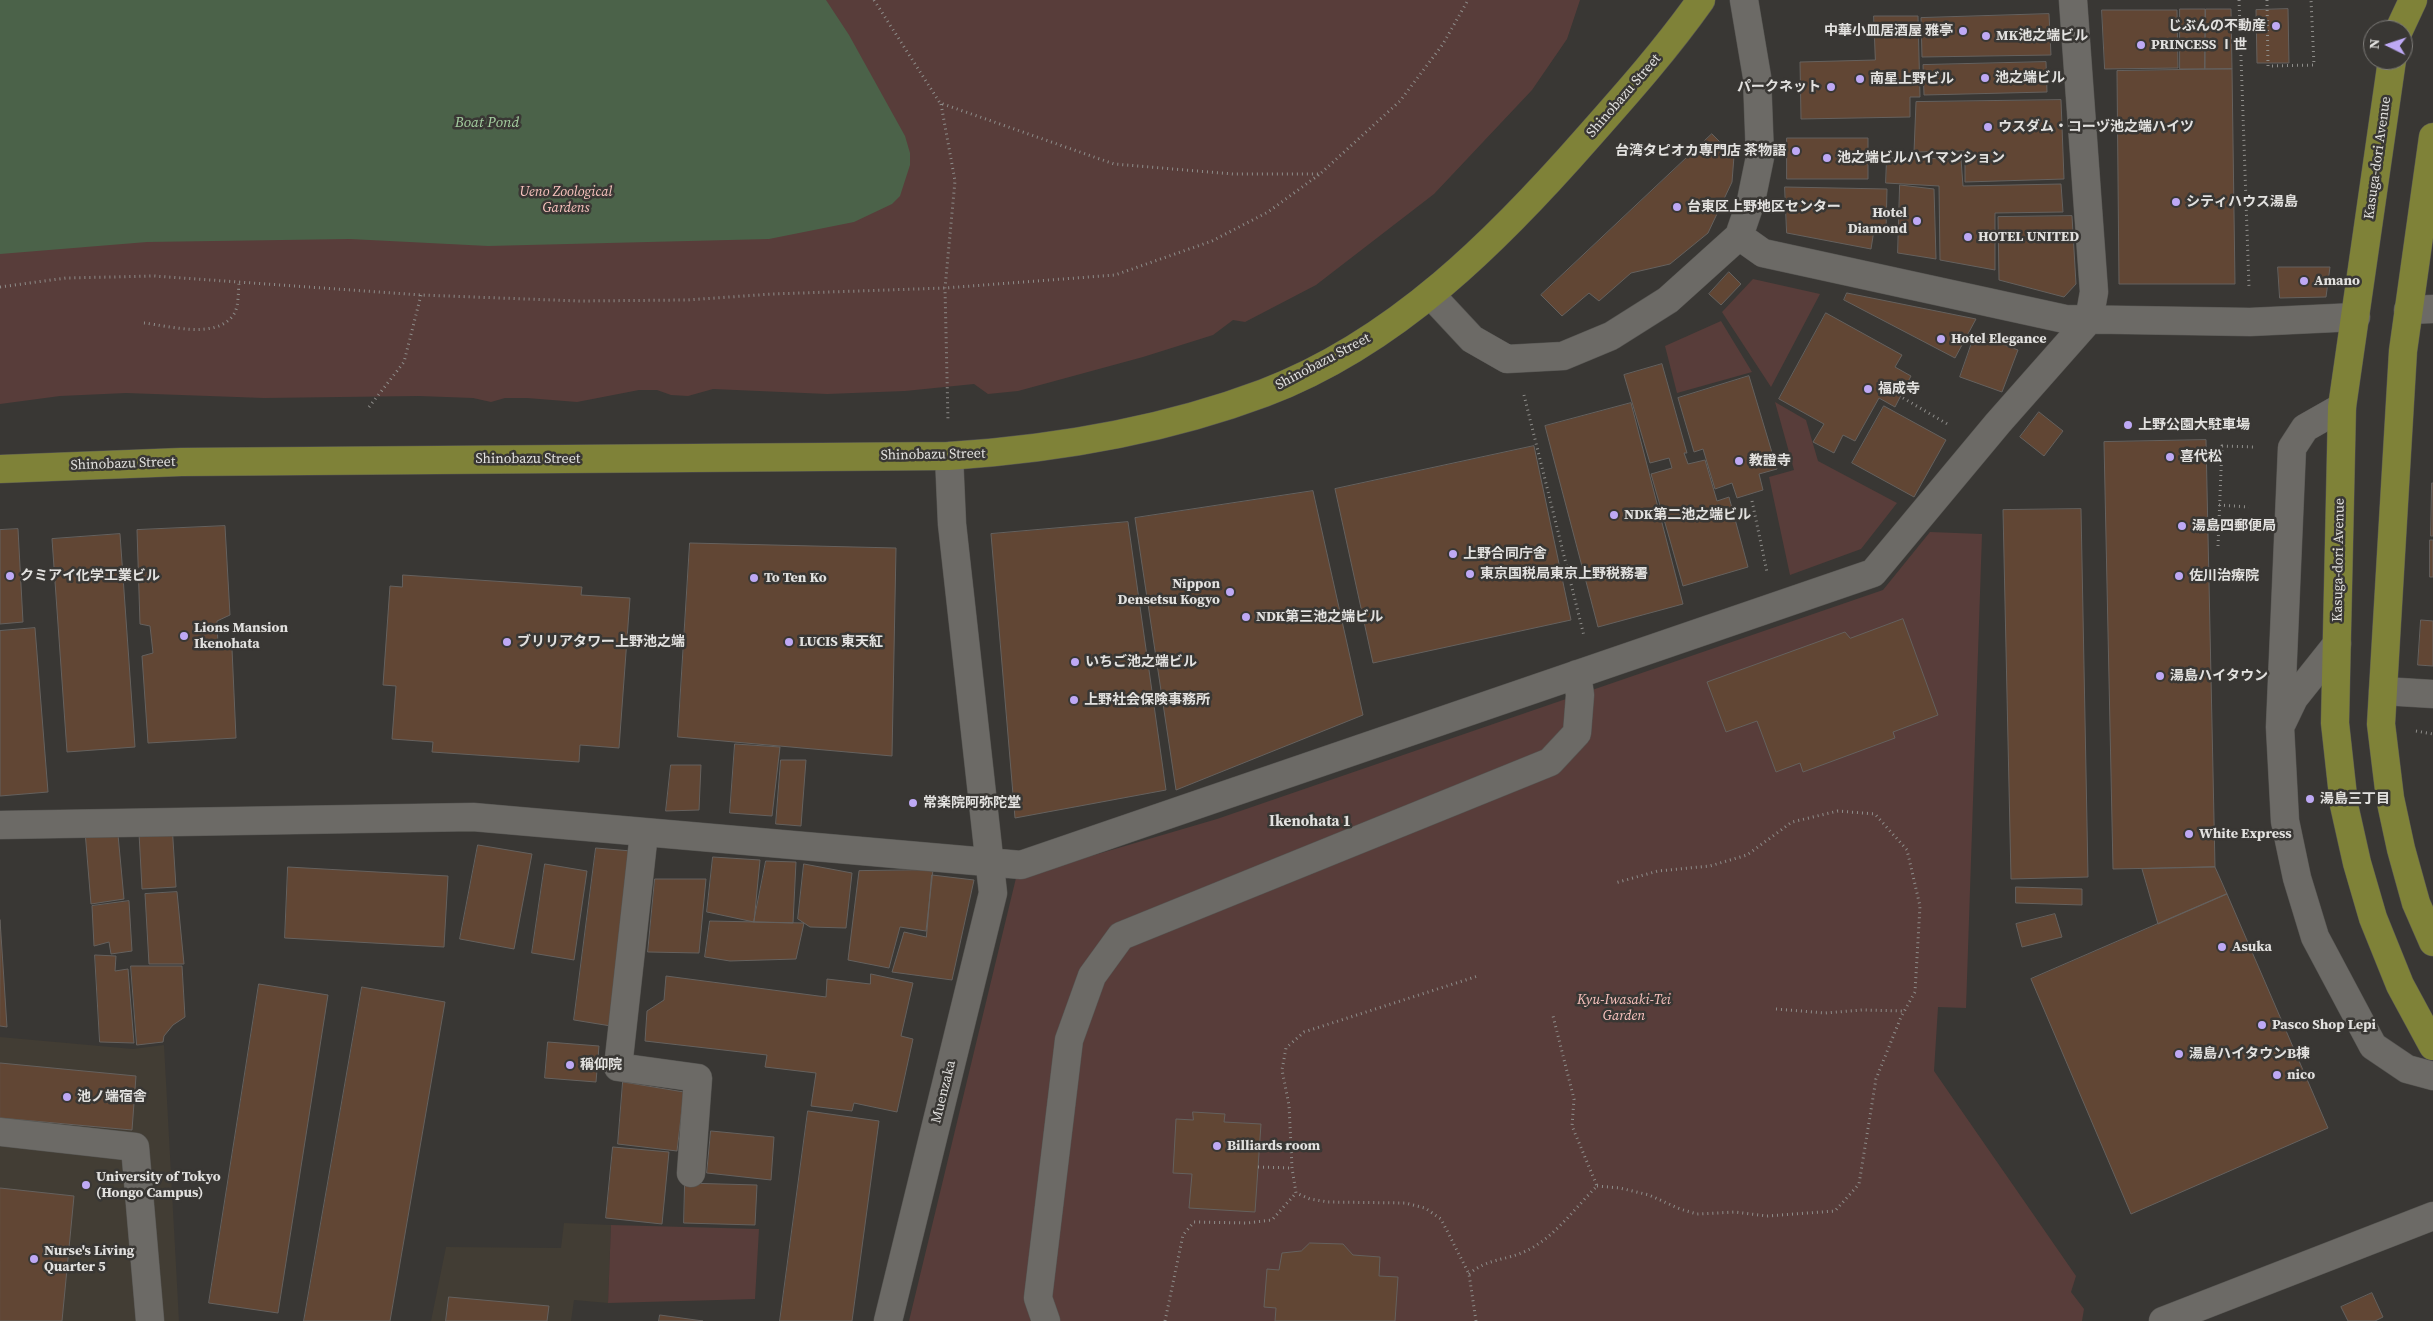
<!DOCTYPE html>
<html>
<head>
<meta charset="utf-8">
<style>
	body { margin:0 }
	#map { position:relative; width:2433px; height:1321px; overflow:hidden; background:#393734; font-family:"Source Serif 4",serif }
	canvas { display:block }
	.north { position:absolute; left:2363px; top:20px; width:50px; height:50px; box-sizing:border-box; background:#393734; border:1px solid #7d7b78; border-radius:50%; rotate:274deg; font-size:14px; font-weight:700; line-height:20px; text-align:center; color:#e2e1df }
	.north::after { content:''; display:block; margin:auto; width:18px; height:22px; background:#bea9f5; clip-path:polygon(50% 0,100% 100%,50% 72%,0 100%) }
</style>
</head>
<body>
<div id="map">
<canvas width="2433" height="1321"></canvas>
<div class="north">N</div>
</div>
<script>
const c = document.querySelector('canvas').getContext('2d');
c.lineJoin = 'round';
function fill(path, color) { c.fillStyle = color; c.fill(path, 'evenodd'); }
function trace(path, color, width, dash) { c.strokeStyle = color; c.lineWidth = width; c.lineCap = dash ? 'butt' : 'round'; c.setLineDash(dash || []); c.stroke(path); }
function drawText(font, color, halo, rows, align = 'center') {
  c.font = font + ' "Source Serif 4","Noto Sans JP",serif'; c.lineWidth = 5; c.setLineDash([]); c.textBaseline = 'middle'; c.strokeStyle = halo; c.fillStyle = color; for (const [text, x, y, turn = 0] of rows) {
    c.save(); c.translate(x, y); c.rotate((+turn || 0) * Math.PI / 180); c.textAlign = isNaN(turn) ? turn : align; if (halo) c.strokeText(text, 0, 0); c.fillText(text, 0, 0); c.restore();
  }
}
fill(new Path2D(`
	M0 1037 133 1049 164 1045 179 1321H0Z
	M564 1223 611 1225 608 1303 574 1300 571 1321H431L446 1247 561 1248Z`), '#423d34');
fill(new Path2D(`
	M0 0H1580L1567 39 1532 90 1434 194 1316 285 1245 322 1233 320 1213 335 1143 357 1018 391 988 394 974 384 905 391 827 394 713 389 688 396 671 395 657 390H639L577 402 527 398H505L491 402 473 398 419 396 264 398 126 393 60 396 0 404Z
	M1753 279 1820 294 1771 387 1722 312Z
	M1721 321 1752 372 1677 393 1665 346Z
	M1775 402 1806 420 1818 461 1897 503 1861 549 1790 575 1769 477 1794 470Z
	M1930 532 1982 534 1966 1008 1938 1007 1934 1071 2076 1276 2071 1292 2084 1309 2082 1321H909L1016 878 1217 819 1883 590Z
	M611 1225 759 1229 755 1299 608 1303Z`), '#583d3a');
fill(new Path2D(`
	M0 0H826L849 35 905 136 910 153V165L900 196 892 204 854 222 769 239 488 246 350 239 147 242 0 254Z`), '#4b6249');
const building = new Path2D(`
	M2180 9H2205V69H2180Z
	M2206 9H2231L2232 69H2205Z
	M2288 9 2289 63H2257L2256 10Z
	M2102 10H2177L2178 68 2105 69Z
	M2049 14 2051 55 1922 57 1921 18Z
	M1874 16H1918L1920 97H1910V117L1801 119 1800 62 1875 60Z
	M2046 62 2047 92 1924 95 1923 65Z
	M2232 69 2235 284H2119L2117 71Z
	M2061 100 2064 179 1965 182V151L1914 152 1916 102Z
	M1712 134 1734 156 1732 182 1708 233 1670 264 1631 273 1599 301 1589 293 1562 316 1541 295Z
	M1787 138H1868V179H1787Z
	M1887 158 1961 159 1963 186 2061 184 2063 212 1995 213V270L1940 260 1939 186 1886 183Z
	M1900 185 1934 189 1936 259 1898 253Z
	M1785 187 1887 189 1886 231 1874 230 1871 249 1787 233Z
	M2072 216 2076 284 2064 297 1999 280 1998 217Z
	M2278 267H2330L2326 297 2280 298Z
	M1729 272 1741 284 1721 305 1709 294Z
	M1847 293 1976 319 1955 358 1844 300Z
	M1826 313 1902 355 1895 367 1911 376 1895 407 1879 398 1855 441 1843 435 1834 453 1813 442 1824 424 1779 399Z
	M1975 334 2018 350 2002 392 1960 377Z
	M1662 364 1687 453H1684L1688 464 1705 460 1717 501 1729 497 1748 567 1683 586 1651 474 1672 468 1669 458 1650 463 1624 375Z
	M1749 376 1777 469 1759 474 1763 490 1737 498 1732 483 1715 489 1703 449 1694 452 1678 398Z
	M1631 403 1683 604 1598 627 1545 426Z
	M1884 406 1946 440 1914 497 1852 463Z
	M2039 412 2063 431 2044 456 2020 437Z
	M2206 440 2215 867 2113 869 2104 442Z
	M1534 446 1571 620 1373 663 1335 489Z
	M2432 483H2433V536H2431Z
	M1313 491 1363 715 1176 790 1135 518Z
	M2081 509 2088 877 2011 879 2003 510Z
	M1128 522 1166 790 1015 818 991 534Z
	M225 526 230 615 217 621 218 646 232 649 236 738 148 743 142 656 153 653 150 626 140 624 137 530Z
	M18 529 23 622 0 624V530Z
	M120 534 135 747 67 752 52 539Z
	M2430 540H2433V577H2430Z
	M690 543 896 548 892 756 678 737Z
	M403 575 582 587 581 595 630 598 619 748 580 745 579 762 432 752 433 742 392 739 396 686 383 685 390 586 402 587Z
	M1903 619 1938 715 1893 732 1895 738 1803 772 1800 763 1776 772 1757 721 1726 732 1707 682 1845 632 1850 638Z
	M2421 620 2433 621V666L2418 665Z
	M35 628 48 792 0 796V631Z
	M735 744 780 747 772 816 730 813Z
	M781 760H806L801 826 776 824Z
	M671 765H701L699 810 666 811Z
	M117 824 124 899 91 904 85 831Z
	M172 824 176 887 142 889 139 833Z
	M478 845 532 854 514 949 460 939Z
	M596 848 631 851 611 1026 574 1020Z
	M713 857 760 860 754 922 707 912Z
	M766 861 796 862 793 923 754 922Z
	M545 864 587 871 574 960 532 953Z
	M804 864 852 873 846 928 810 927 798 919Z
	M288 867 448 876 444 947 285 938Z
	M2215 867 2227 894 2158 924 2142 869Z
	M933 870 926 931 900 927 889 968 848 960 859 871Z
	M932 875 974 880 952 980 892 972 904 932 926 937Z
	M655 879H706L699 953 648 952Z
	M2016 887 2082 889V905L2016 903Z
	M177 892 184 964H149L145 894Z
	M2227 894 2328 1128 2131 1214 2031 979Z
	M129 901 132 951 111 954 109 942 94 946 92 906Z
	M2055 914 2062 937 2022 947 2016 924Z
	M0 920 7 1027 0 1026Z
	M710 921 804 923 796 959 730 961 705 957Z
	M95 955 116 956 115 971 128 969 134 1043 100 1042Z
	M131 966H182L185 1017 173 1025 164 1036 163 1042 137 1045Z
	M871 974 913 983 901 1036 913 1039 897 1112 854 1103 852 1111 811 1106 816 1073 765 1067 767 1055 645 1041 647 1011 664 1000 666 976 826 997 827 979 870 984Z
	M259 984 328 995 278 1313 209 1303Z
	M362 987 445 1002 390 1321H304Z
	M548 1042 599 1046 596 1082 545 1078Z
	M0 1063 136 1076 132 1130 0 1118Z
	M623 1082 684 1092 677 1151 618 1144Z
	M808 1111 879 1121 852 1321H780Z
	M1193 1112 1225 1114 1224 1122 1261 1124 1255 1212 1189 1208 1192 1174 1173 1173 1176 1119 1193 1120Z
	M711 1131 774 1137 771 1180 707 1173Z
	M613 1147 669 1152 662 1224 606 1218Z
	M685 1183 757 1185 755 1225 684 1223Z
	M0 1188 74 1196 62 1321H0Z
	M1310 1243 1343 1244 1353 1255 1380 1257 1379 1276 1398 1277 1395 1321H1275L1276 1308 1264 1307 1267 1269 1279 1270 1282 1253 1301 1251Z
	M2372 1293 2383 1317 2375 1321H2348L2341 1307Z
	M449 1297 549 1306 547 1321H446Z
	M660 1315 703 1321H659Z`);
fill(building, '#614634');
trace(building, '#65615e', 1);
const minor = new Path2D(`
	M1739 236 1763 253 2065 319 2250 322 2356 317
	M1431 295 1472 339 1507 359 1563 356 1611 336 1668 300 1739 236 1751 201 1760 157 1757 77 1744 0
	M2408 310 2433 309
	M2342 407 2305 428 2292 448 2280 727 2285 821 2297 878 2315 937 2373 1046 2407 1069 2433 1076
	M2383 691 2433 694
	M2282 723 2294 698 2337 644
	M0 825 473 817 1021 865 1873 573 1998 423 2089 320 2094 292 2073 0
	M644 833 618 1067 698 1078 691 1173
	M0 1132 135 1147 150 1321
	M888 1321 993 893 952 524 949 456
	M1046 1321 1038 1298 1069 1040 1092 976 1121 936 1550 762 1577 733 1580 695 1577 674
	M2163 1321 2433 1216`);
const major = new Path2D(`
	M2399 30 2413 0
	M2392 60 2342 407 2335 723 2344 805 2357 863 2373 918 2400 985 2433 1046
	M2433 137 2403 351 2381 724 2390 798 2401 849 2416 903 2433 942
	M0 469 181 462 949 456C1055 449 1163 431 1264 393 1396 343 1499 239 1590 135 1629 91 1667 48 1701 0`);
trace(minor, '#565552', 29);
trace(major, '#565552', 29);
trace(new Path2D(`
	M874 0 940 103 1114 164 1233 174H1320L1400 101 1443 44 1468 0
	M2239 0 2249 287
	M2267 0 2268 66 2314 65 2311 0
	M941 104 955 181 945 288 948 421
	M0 287 66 278 154 276 421 295 579 301 687 300 772 294 945 288 1115 275 1212 241 1268 212 1320 174
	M144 323C170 326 217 340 234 314 239 306 238 292 239 283
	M1524 395 1584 636
	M1903 398 1949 425
	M369 407 404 362 421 295
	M1752 501 1767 572
	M2219 505 2249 507
	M2218 546 2222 446 2256 447
	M2416 731 2433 734
	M1776 1009 1825 1013 1862 1010 1904 1011
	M1258 1167 1292 1168
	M1597 1186 1620 1188 1649 1195 1680 1209 1697 1214 1735 1212 1767 1216 1835 1211 1859 1184 1876 1079 1901 1017 1915 992 1920 906 1907 850 1875 814 1838 811 1792 822 1747 855 1710 866 1658 871 1615 883
	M1469 1274C1488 1258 1505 1261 1526 1251 1554 1238 1575 1208 1597 1186L1572 1126 1574 1099 1553 1016
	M1165 1321 1183 1235 1194 1222 1247 1223 1272 1220 1296 1193
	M1476 1321 1469 1274 1441 1219 1425 1208 1405 1203 1328 1202 1310 1199 1296 1193 1292 1168 1289 1105 1282 1070 1286 1048 1304 1032 1478 976`), '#8e8d8a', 3, [1, 4]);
trace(minor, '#6c6a66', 28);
trace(major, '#7f8238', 28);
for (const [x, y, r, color] of [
	[2276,26,5,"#bea9f5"],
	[1963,31,5,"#bea9f5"],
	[1986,36,5,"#bea9f5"],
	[2141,45,5,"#bea9f5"],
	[1985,78,5,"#bea9f5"],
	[1860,79,5,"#bea9f5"],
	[1831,87,5,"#bea9f5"],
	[1988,127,5,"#bea9f5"],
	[1796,151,5,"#bea9f5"],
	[1827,158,5,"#bea9f5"],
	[2176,202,5,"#bea9f5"],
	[1677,207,5,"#bea9f5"],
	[1917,221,5,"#bea9f5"],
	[1968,237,5,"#bea9f5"],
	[2304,281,5,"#bea9f5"],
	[1941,339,5,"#bea9f5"],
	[1868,389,5,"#bea9f5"],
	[2128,425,5,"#bea9f5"],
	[2170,457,5,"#bea9f5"],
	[1739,461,5,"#bea9f5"],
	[1614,515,5,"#bea9f5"],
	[2182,526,5,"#bea9f5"],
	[1453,554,5,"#bea9f5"],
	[1470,574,5,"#bea9f5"],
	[10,576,5,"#bea9f5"],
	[2179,576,5,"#bea9f5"],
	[754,578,5,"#bea9f5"],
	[1230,592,5,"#bea9f5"],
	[1246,617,5,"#bea9f5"],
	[184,636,5,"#bea9f5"],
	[507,642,5,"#bea9f5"],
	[789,642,5,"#bea9f5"],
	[1075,662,5,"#bea9f5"],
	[2160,676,5,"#bea9f5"],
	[1074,700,5,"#bea9f5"],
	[2310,799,5,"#bea9f5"],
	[913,803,5,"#bea9f5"],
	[2189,834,5,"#bea9f5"],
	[2222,947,5,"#bea9f5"],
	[2262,1025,5,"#bea9f5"],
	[2179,1054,5,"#bea9f5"],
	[570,1065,5,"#bea9f5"],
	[2277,1075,5,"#bea9f5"],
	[67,1097,5,"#bea9f5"],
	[1217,1146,5,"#bea9f5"],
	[86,1185,5,"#bea9f5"],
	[34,1259,5,"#bea9f5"]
]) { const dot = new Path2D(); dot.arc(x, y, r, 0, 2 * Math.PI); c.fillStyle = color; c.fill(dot); trace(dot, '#393734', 2); }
drawText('bold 14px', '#e2e1df', '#393734', [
	["じぶんの不動産",2266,26,"right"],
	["中華小皿居酒屋 雅亭",1953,31,"right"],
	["MK池之端ビル",1996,36],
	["PRINCESS Ⅰ世",2151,45],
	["池之端ビル",1995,78],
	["南星上野ビル",1870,79],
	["パークネット",1821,87,"right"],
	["ウスダム・コーヅ池之端ハイツ",1998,127],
	["台湾タピオカ専門店 茶物語",1786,151,"right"],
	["池之端ビルハイマンション",1837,158],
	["シティハウス湯島",2186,202],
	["台東区上野地区センター",1687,207],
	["Hotel",1907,213,"right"],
	["Diamond",1907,229,"right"],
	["HOTEL UNITED",1978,237],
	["Amano",2314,281],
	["Hotel Elegance",1951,339],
	["福成寺",1878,389],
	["上野公園大駐車場",2138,425],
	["喜代松",2180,457],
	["教證寺",1749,461],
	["NDK第二池之端ビル",1624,515],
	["湯島四郵便局",2192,526],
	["上野合同庁舎",1463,554],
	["東京国税局東京上野税務署",1480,574],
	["クミアイ化学工業ビル",20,576],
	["佐川治療院",2189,576],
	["To Ten Ko",764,578],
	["Nippon",1220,584,"right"],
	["Densetsu Kogyo",1220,600,"right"],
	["NDK第三池之端ビル",1256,617],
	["Lions Mansion",194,628],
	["Ikenohata",194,644],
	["ブリリアタワー上野池之端",517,642],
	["LUCIS 東天紅",799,642],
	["いちご池之端ビル",1085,662],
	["湯島ハイタウン",2170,676],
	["上野社会保険事務所",1084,700],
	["湯島三丁目",2320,799],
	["常楽院阿弥陀堂",923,803],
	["White Express",2199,834],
	["Asuka",2232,947],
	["Pasco Shop Lepi",2272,1025],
	["湯島ハイタウンB棟",2189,1054],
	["稱仰院",580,1065],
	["nico",2287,1075],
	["池ノ端宿舎",77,1097],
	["Billiards room",1227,1146],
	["University of Tokyo",96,1177],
	["(Hongo Campus)",96,1193],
	["Nurse's Living",44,1251],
	["Quarter 5",44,1267]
], 'left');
drawText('14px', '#e2e1df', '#393734', [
	["Shinobazu Street",1624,96,-49],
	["Kasuga-dori Avenue",2378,158,-82],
	["Shinobazu Street",1323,362,-28],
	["Shinobazu Street",933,455,-1],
	["Shinobazu Street",528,459],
	["Shinobazu Street",123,464,-2],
	["Kasuga-dori Avenue",2339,560,-89],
	["Muenzaka",944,1092,-76]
]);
drawText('italic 14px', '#f9c3be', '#393734', [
	["Ueno Zoological",566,192],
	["Gardens",566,208],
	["Kyu-Iwasaki-Tei",1624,1000],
	["Garden",1624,1016]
]);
drawText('italic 15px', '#a3cd9f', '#393734', [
	["Boat Pond",487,123]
]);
drawText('bold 15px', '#e2e1df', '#393734', [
	["Ikenohata 1",1310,822]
]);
</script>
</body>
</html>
